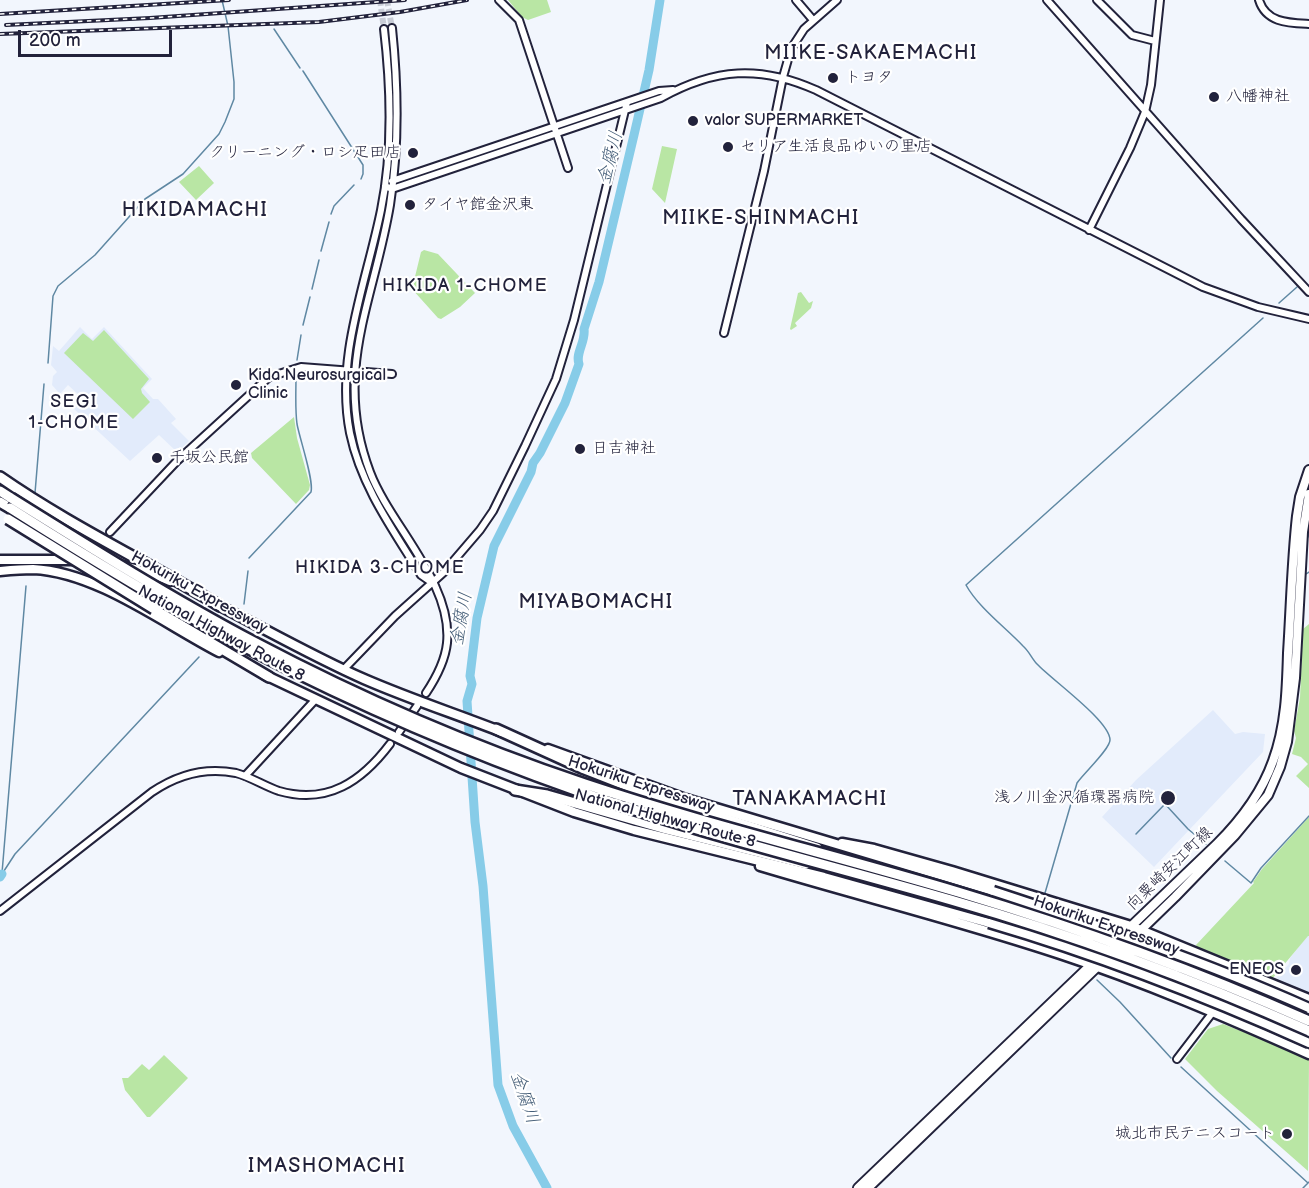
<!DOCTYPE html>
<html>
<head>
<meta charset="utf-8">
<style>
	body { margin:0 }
	#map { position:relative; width:1309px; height:1188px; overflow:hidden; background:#f2f6fd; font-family:"Balsamiq Sans",sans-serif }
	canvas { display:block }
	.scale { position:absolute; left:18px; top:30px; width:154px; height:27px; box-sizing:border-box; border:3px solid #22223b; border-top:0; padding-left:8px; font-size:18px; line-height:21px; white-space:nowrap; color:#22223b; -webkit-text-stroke:4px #fff; paint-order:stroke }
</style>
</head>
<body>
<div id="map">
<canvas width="1309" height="1188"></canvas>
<div class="scale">200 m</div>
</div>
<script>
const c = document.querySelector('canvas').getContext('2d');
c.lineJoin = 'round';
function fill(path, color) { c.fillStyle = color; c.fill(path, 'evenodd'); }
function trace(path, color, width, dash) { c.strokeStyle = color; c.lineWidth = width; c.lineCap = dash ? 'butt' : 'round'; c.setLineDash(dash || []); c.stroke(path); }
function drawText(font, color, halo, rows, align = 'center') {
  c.font = font + ' "Balsamiq Sans","Klee One",sans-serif'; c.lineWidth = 4.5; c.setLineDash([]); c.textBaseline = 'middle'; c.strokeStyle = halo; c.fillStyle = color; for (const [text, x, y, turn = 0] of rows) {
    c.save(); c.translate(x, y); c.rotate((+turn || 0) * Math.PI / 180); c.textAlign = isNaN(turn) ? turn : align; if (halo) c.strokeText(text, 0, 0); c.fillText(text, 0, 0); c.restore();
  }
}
fill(new Path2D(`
	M80 327 92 339 104 327 152 379 143 388 153 399H158L176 419 171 423 189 441 177 452 159 435 130 461 73 408 82 398 68 385 60 394 52 385 53 376 57 372 51 365 53 346 59 351Z
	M1213 710 1235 734 1243 732 1265 734 1263 752 1154 867 1102 817 1136 780Z
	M1308 935 1309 936V995L1278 981 1277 977 1289 964 1290 958Z`), '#e2ebfb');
fill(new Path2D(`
	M508 0H547L551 12 528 20 522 17Z
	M662 146 677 149 665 203 652 189Z
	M199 166 214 183 196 200 179 182Z
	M424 250 438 254 475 293 460 307 441 319 438 318 412 289 421 252Z
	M801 292 809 303 813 301 811 308 795 323 797 326 791 330 790 329 798 293Z
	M104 330 149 379 141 389 142 393 150 402 133 419 64 353 83 333 93 341Z
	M294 417 297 438 310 485 309 490 296 504 252 458 251 453Z
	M1309 624V788L1296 776 1308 764 1301 757 1292 754 1296 738 1294 731 1300 698 1303 629Z
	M1309 817V936H1308L1272 979 1198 949 1196 945 1254 883 1253 882 1262 869Z
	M1223 1024 1259 1038 1309 1060 1308 1171 1217 1091 1185 1059 1208 1029Z
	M164 1055 188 1078 150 1117H147L125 1090 122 1078H128L142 1064 149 1070Z`), '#b9e6a4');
trace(new Path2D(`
	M274 29 300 68
	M303 71 363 165V174L361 179
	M331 214 334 206 354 185
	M321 251 329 222
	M312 289 319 260
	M1279 303 1297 287
	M303 325 310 297
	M297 360 301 335
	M48 363 53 296 58 286 95 255 145 199 183 174 219 134 225 122 234 99V82L228 26 222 0
	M35 493 44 384
	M1308 537 1309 531
	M249 558 311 492C314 480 300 440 297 424 295 408 296 392 296 377
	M1306 574 1309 572
	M244 604 248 571
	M1136 834 1165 804 1188 829 1206 844
	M1225 861 1251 883 1261 868 1309 816
	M2 873 26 586
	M2 874 15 854 199 657
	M1045 893 1077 783C1084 773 1110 749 1110 740 1110 721 1052 680 1037 664 1032 659 1029 651 1023 646 1006 628 978 607 966 585L1263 318
	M1097 980 1120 1002 1171 1058
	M1181 1067 1308 1183
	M1303 1188 1309 1182`), '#5f88a3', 1.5);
trace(new Path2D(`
	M0 877 2 874
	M547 1188 513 1126 498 1085 483 886 475 822 467 701 472 684 470 676 477 618 494 546 531 472 533 463 540 453 565 403 579 364C575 353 586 342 584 329L599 282 634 135 649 70 660 0`), '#87cce8', 9);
trace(new Path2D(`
	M380 0 384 29
	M387 0 392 28`), '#c8ccd6', 6, [6, 3]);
const tertiary = new Path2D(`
	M499 0 519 20 568 168
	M796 0 813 20
	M1047 0 1241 219 1309 292
	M1097 0 1132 35 1155 41
	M1259 0C1266 23 1289 23 1309 24
	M392 28C398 86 399 147 390 205 374 301 332 372 370 472 390 525 453 583 447 643 445 662 436 678 426 693
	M384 29C391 88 393 151 381 210 366 284 335 357 350 433 361 486 393 530 421 575L431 582
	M392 181 659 91 673 90
	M385 186 392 189 661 98C715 68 760 65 816 90L1203 287 1258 307 1309 319
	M1089 230 1130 148 1145 112 1151 85 1160 0
	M724 333 764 171 783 77 791 49 804 29 837 0
	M110 532 177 461 269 377 301 367 392 374
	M344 669 395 616 444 572 480 530 493 511 525 446 556 379 574 320 627 102
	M399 732 417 706
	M245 776 315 700
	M0 911 152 792C177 775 206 767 236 773 251 777 264 786 279 791 328 805 362 781 390 744
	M1177 1059 1213 1012`);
const secondary = new Path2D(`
	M858 1188 1217 844C1241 820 1262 792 1273 761 1286 726 1287 689 1288 653 1291 607 1292 561 1297 516L1300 497 1309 470
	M868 1188 1097 967 1140 931 1175 897 1235 835 1268 795 1280 767 1287 742 1295 678 1303 532 1309 494`);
const trunk = new Path2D(`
	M0 560H74
	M95 561C122 565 145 570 170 581
	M0 571C11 570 22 569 33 569 97 572 163 623 219 652
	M216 604C265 629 314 657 364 679 410 699 456 714 502 732
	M265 675 461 768 574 812 634 830 824 877 989 923
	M548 749 686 799 993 891
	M842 843 874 849 952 871 1131 926 1309 999
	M760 866C860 896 961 921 1060 954 1145 982 1228 1018 1309 1054`);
const motorway = new Path2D(`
	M0 477C69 525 147 562 220 606
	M0 491 11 498
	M0 502 10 508
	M154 609 269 677
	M496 729 582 768 651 795 817 848
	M515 790 547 795 666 829 806 864`);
trace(tertiary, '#22223b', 10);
trace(secondary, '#22223b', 12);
trace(trunk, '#22223b', 13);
trace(motorway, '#22223b', 14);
trace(tertiary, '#fff', 6);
trace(secondary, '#fff', 8);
trace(trunk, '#fff', 8);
trace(motorway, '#fff', 9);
const rail = new Path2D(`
	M0 14 229 0
	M6 25 150 18 405 0
	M0 34 319 22 400 12 467 0`);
trace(rail, '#22223b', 4);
trace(rail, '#fff', 1.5, [4.5]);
const trunkBridge = new Path2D(`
	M993 891C1100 926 1206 962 1309 1008
	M989 923C1098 955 1204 996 1309 1043`);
const motorwayBridge = new Path2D(`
	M11 498C91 548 171 598 254 642 360 698 471 746 585 784 708 825 834 855 958 892 1078 928 1195 970 1309 1021
	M10 508C89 558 170 608 253 651 358 705 467 752 578 791 700 834 827 864 951 900 1073 935 1193 979 1309 1031
	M8 519 154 609`);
trace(trunkBridge, '#22223b', 13, []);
trace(motorwayBridge, '#22223b', 14, []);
trace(trunkBridge, '#fff', 8);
trace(motorwayBridge, '#fff', 9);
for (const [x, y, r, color] of [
	[833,78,6,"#22223b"],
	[1214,97,6,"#22223b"],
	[693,121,6,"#22223b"],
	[728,147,6,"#22223b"],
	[413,153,6,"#22223b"],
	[410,205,6,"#22223b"],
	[236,385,6,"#22223b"],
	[580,449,6,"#22223b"],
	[157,458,6,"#22223b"],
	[1168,798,8,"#22223b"],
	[1296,970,6,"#22223b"],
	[1287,1134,6,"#22223b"]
]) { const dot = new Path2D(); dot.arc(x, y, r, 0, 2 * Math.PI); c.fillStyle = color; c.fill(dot); trace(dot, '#fff', 2); }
drawText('16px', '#22223b', '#fff', [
	["トヨタ",845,78],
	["八幡神社",1226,97],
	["valor SUPERMARKET",705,121],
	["セリア生活良品ゆいの里店",740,147],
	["クリーニング・ロシ疋田店",401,153,"right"],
	["タイヤ館金沢東",422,205],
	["Kida Neurosurgical",248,376],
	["Clinic",248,394],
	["日吉神社",592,449],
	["千坂公民館",169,458],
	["浅ノ川金沢循環器病院",1154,798,"right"],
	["ENEOS",1284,970,"right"],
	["城北市民テニスコート",1275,1134,"right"]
], 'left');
drawText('16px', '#22223b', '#fff', [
	["Hokuriku Expressway",199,593,29],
	["National Highway Route 8",221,634,28],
	["Hokuriku Expressway",641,785,18],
	["National Highway Route 8",665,819,15],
	["向粟崎安江町線",1170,869,-44],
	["Hokuriku Expressway",1106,926,19]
]);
drawText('italic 18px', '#455e78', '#fff', [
	["金腐川",611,158,-76],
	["金腐川",462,619,-80],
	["金腐川",524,1098,71]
]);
c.letterSpacing = '1.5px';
drawText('18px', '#22223b', '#fff', [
	["HIKIDA 1-CHOME",465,286],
	["SEGI",74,402],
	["1-CHOME",74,423],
	["HIKIDA 3-CHOME",380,568]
]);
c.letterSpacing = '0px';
c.letterSpacing = '1.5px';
drawText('20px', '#22223b', '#fff', [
	["MIIKE-SAKAEMACHI",871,54],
	["HIKIDAMACHI",195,211],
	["MIIKE-SHINMACHI",761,219],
	["MIYABOMACHI",596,603],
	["TANAKAMACHI",810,800],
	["IMASHOMACHI",327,1167]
]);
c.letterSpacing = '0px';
</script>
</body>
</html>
